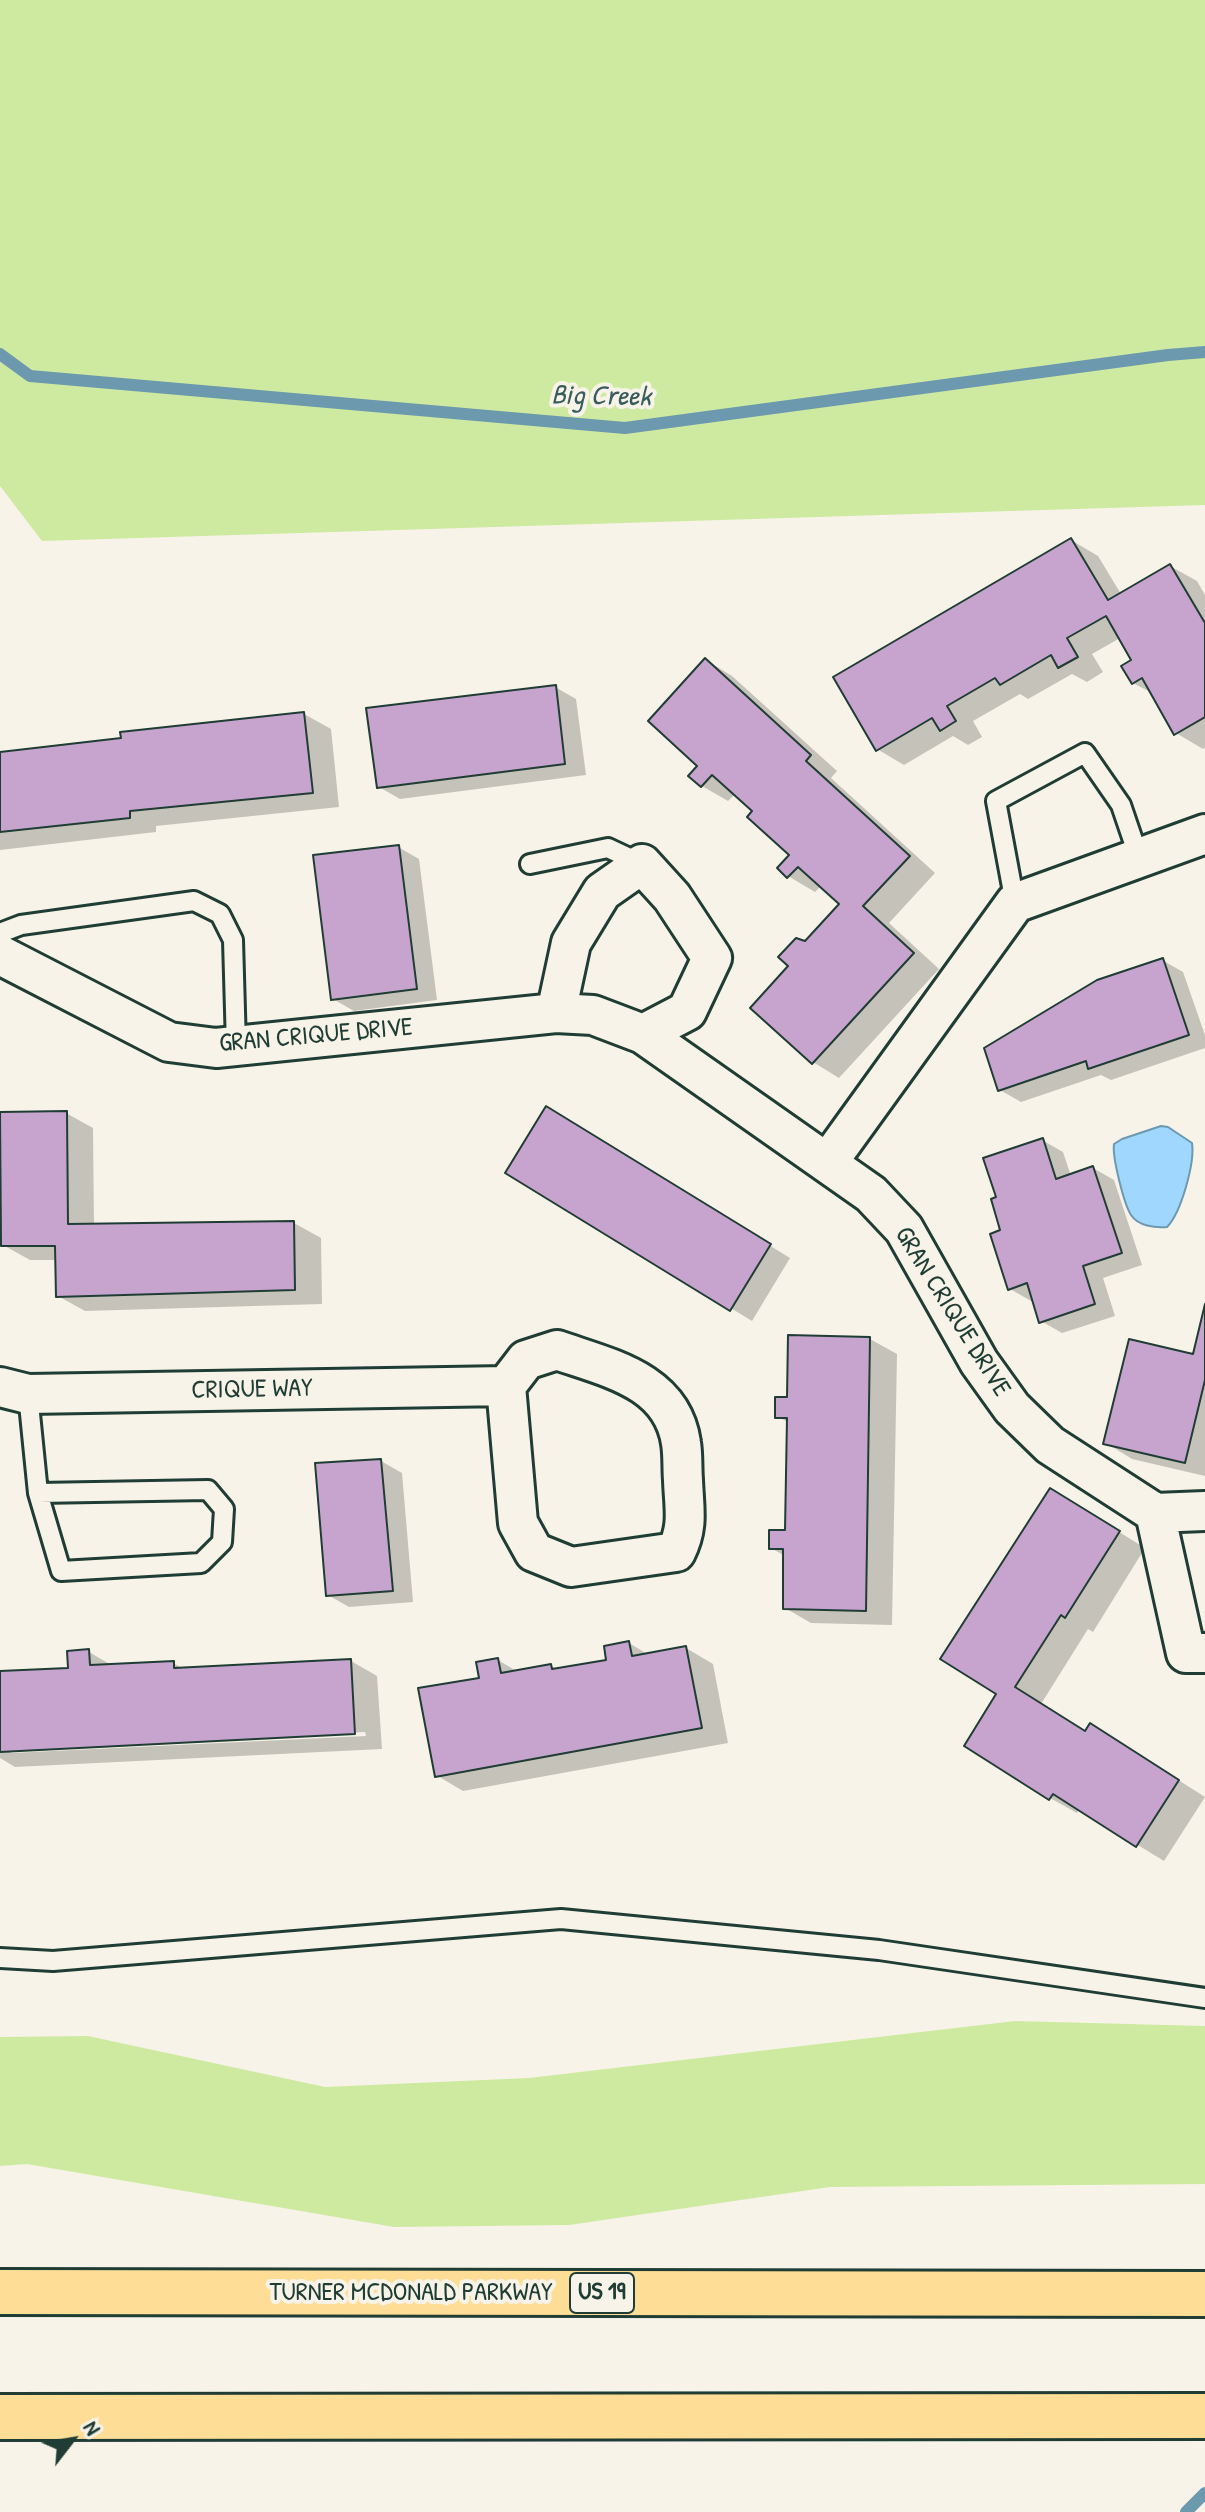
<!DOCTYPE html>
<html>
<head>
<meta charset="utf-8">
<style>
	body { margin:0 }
	#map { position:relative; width:1205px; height:2512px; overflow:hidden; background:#f7f3e8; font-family:"Patrick Hand",sans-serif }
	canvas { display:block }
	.north { position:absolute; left:32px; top:2400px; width:80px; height:80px; -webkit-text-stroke:6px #f7f3e8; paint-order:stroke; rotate:59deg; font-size:22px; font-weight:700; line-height:32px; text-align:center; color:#1f3d34 }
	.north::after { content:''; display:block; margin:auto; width:28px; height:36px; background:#1f3d34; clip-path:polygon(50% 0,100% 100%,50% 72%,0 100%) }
</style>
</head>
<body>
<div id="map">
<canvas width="1205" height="2512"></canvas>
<div class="north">N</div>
</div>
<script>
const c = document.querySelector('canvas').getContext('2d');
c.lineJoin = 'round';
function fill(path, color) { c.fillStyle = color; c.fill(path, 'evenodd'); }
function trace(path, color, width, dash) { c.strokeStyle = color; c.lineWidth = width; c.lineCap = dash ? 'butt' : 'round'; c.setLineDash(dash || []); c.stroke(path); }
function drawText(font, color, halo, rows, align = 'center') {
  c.font = font + ' "Patrick Hand",sans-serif'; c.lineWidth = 8; c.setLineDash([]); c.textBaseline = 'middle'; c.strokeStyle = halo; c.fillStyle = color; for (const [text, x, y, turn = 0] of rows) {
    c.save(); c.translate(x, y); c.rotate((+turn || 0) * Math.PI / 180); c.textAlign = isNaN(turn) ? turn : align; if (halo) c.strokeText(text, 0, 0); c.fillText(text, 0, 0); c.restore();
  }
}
fill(new Path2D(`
	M0 0H1205V505L42 541 0 486Z
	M1015 2021 1205 2026V2184L830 2187 569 2225 394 2227 27 2164 0 2166V2037L88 2036 325 2087 529 2078Z`), '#ceeaa1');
const water = new Path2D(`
	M1161 1126 1168 1127 1192 1143C1195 1163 1181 1213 1167 1227 1155 1228 1138 1226 1131 1215 1124 1204 1112 1157 1114 1144L1122 1139Z`);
fill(water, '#9fd7ff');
trace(water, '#6c99ae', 2);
fill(new Path2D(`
	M1071 540 1098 556 1121 594 1170 566 1197 581 1205 595V747L1203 749 1176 733 1154 694 1133 683 1134 661 1120 638 1092 654 1103 672 1087 682 1072 674 1028 699 1020 694 973 721 982 737 968 745 953 736 904 765 877 749Z
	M706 660 732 676 837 771 831 778 935 873 889 923 939 969 839 1078 813 1062 791 965 806 943 842 904 821 886 815 892 788 876 792 854 755 811 736 793 728 801 702 786 700 766Z
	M555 687 576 699 586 775 400 799 379 787Z
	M304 714 331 729 339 807 156 826V832L0 850V754L123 740Z
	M398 847 419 859 437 1000 354 1011 333 999Z
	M1162 960 1183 972 1205 1035V1048L1111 1080 1101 1075 1021 1102 1000 1090Z
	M66 1113 93 1128 94 1226 294 1223 321 1238 322 1304 85 1311 58 1296V1260H30L3 1245Z
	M567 1120 790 1258 752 1321 507 1172Z
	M1042 1140 1063 1152 1071 1176 1093 1168 1114 1180 1142 1265 1103 1278 1115 1316 1062 1333 1041 1321 1034 1300 1031 1301 1010 1289 998 1199Z
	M1205 1312V1476L1132 1459 1106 1443 1194 1356Z
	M870 1339 897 1354 892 1625 811 1623 785 1608V1556L771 1548 787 1532 789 1423 777 1416 789 1399Z
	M381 1461 402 1473 413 1602 349 1607 328 1595Z
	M1077 1506 1145 1548 1093 1632 1088 1629 1041 1704 1086 1732 1117 1741 1205 1797 1164 1861 1079 1809 1077 1813 1050 1798 999 1693Z
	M629 1643 649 1655 686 1648 713 1664 728 1743 463 1791 436 1775 498 1660 518 1672 551 1666 558 1670 609 1661Z
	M89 1652 113 1666 173 1663 184 1669 351 1661 377 1676 382 1749 15 1767 0 1758V1673L70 1669ZM365 1732 366 1736 11 1753V1749Z`), '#0003');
trace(new Path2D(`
	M0 354 30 376 625 428 1168 355 1205 352
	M1186 2512 1205 2493`), '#6c99ae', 12);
const building = new Path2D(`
	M1071 538 1108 600 1170 564 1205 623V717L1174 735 1142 678 1132 684 1121 666 1131 660 1106 616 1067 638 1078 657 1058 668 1051 655 1000 685 995 678 947 706 956 721 940 731 932 718 876 751 833 677Z
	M705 658 811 755 806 761 910 856 863 906 914 953 812 1064 750 1008 788 966 778 957 796 938 805 941 839 904 798 867 787 878 777 868 789 855 747 817 752 811 712 775 701 787 688 776 697 766 648 721Z
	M556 685 565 764 377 788 366 708Z
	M304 712 313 793 130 811V818L0 832V752L121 738 120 732Z
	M399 845 417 989 331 1000 313 855Z
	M1163 958 1189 1035 1088 1069 1086 1061 998 1091 984 1048 1097 980Z
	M546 1106 771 1244 730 1311 505 1173Z
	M67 1111 68 1224 294 1221 295 1290 56 1297 55 1246H1L0 1112Z
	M1043 1138 1056 1179 1093 1166 1122 1253 1083 1266 1095 1304 1039 1323 1027 1283 1008 1290 990 1234 1000 1230 991 1199 996 1197 983 1158Z
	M1205 1304V1380L1185 1463 1103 1444 1129 1339 1193 1354Z
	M788 1335 870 1337 866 1611 783 1609V1549H769V1530H785L787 1418H775V1397H787Z
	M381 1459 393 1591 326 1596 315 1463Z
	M1050 1488 1120 1531 1065 1618 1061 1615 1015 1687 1085 1731 1090 1723 1179 1780 1136 1847 1053 1794 1049 1800 964 1746 996 1694 940 1659Z
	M629 1641 632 1656 686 1646 702 1728 435 1777 418 1688 479 1678 476 1662 498 1658 501 1673 551 1664 552 1669 606 1660 604 1646Z
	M89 1649 90 1665 174 1661V1668L351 1659 355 1734 0 1752V1671L68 1668 67 1651Z`);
fill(building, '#c7a4ce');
trace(building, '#1f3d34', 2);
const service = new Path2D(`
	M530 864 608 848 642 864
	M1015 903 996 801 1085 753 1121 805 1139 858
	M0 933 21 925 194 901 220 914 233 940 236 1046
	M28 1394 38 1493 61 1571 201 1563 222 1542 224 1509 208 1490 38 1493
	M0 1958 53 1961 561 1919 879 1950 1205 1998`);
const minor = new Path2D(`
	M0 955 169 1042 216 1048 556 1013 593 1015 643 1034 871 1194 904 1229 979 1362 1012 1408 1050 1445 1155 1513 1205 1511
	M556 1013 571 943 602 892 642 864 672 897 712 958 687 1011 643 1034
	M828 1162 1015 903 1205 834
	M557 1350C608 1368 672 1380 681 1443 683 1455 682 1468 683 1480 684 1509 689 1526 676 1552L571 1567 534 1552 518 1523 506 1386 526 1360Z
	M0 1387 28 1394 506 1386
	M1155 1513 1186 1653H1205`);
const motorway = new Path2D(`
	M0 2292 1205 2294
	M0 2417 1205 2416`);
trace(service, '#1f3d34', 24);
trace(minor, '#1f3d34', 44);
trace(motorway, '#1f3d34', 50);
trace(service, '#f7f3e8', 18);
trace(minor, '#f7f3e8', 38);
trace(motorway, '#fedd96', 44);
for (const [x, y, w] of [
	[602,2293,64]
]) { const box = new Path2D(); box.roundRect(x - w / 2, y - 20, w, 40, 6); c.fillStyle = '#f7f3e8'; c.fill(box); trace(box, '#1f3d34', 2); }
drawText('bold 24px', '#1f3d34', null, [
	["US 19",602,2293]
]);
drawText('26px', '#1f3d34', '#f7f3e8', [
	["GRAN CRIQUE DRIVE",316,1036,-5],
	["GRAN CRIQUE DRIVE",952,1312,58],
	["CRIQUE WAY",252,1390,-1],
	["TURNER MCDONALD PARKWAY",411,2293]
]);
drawText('italic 28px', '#395c5d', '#f7f3e8', [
	["Big Creek",601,397,1]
]);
</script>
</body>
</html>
